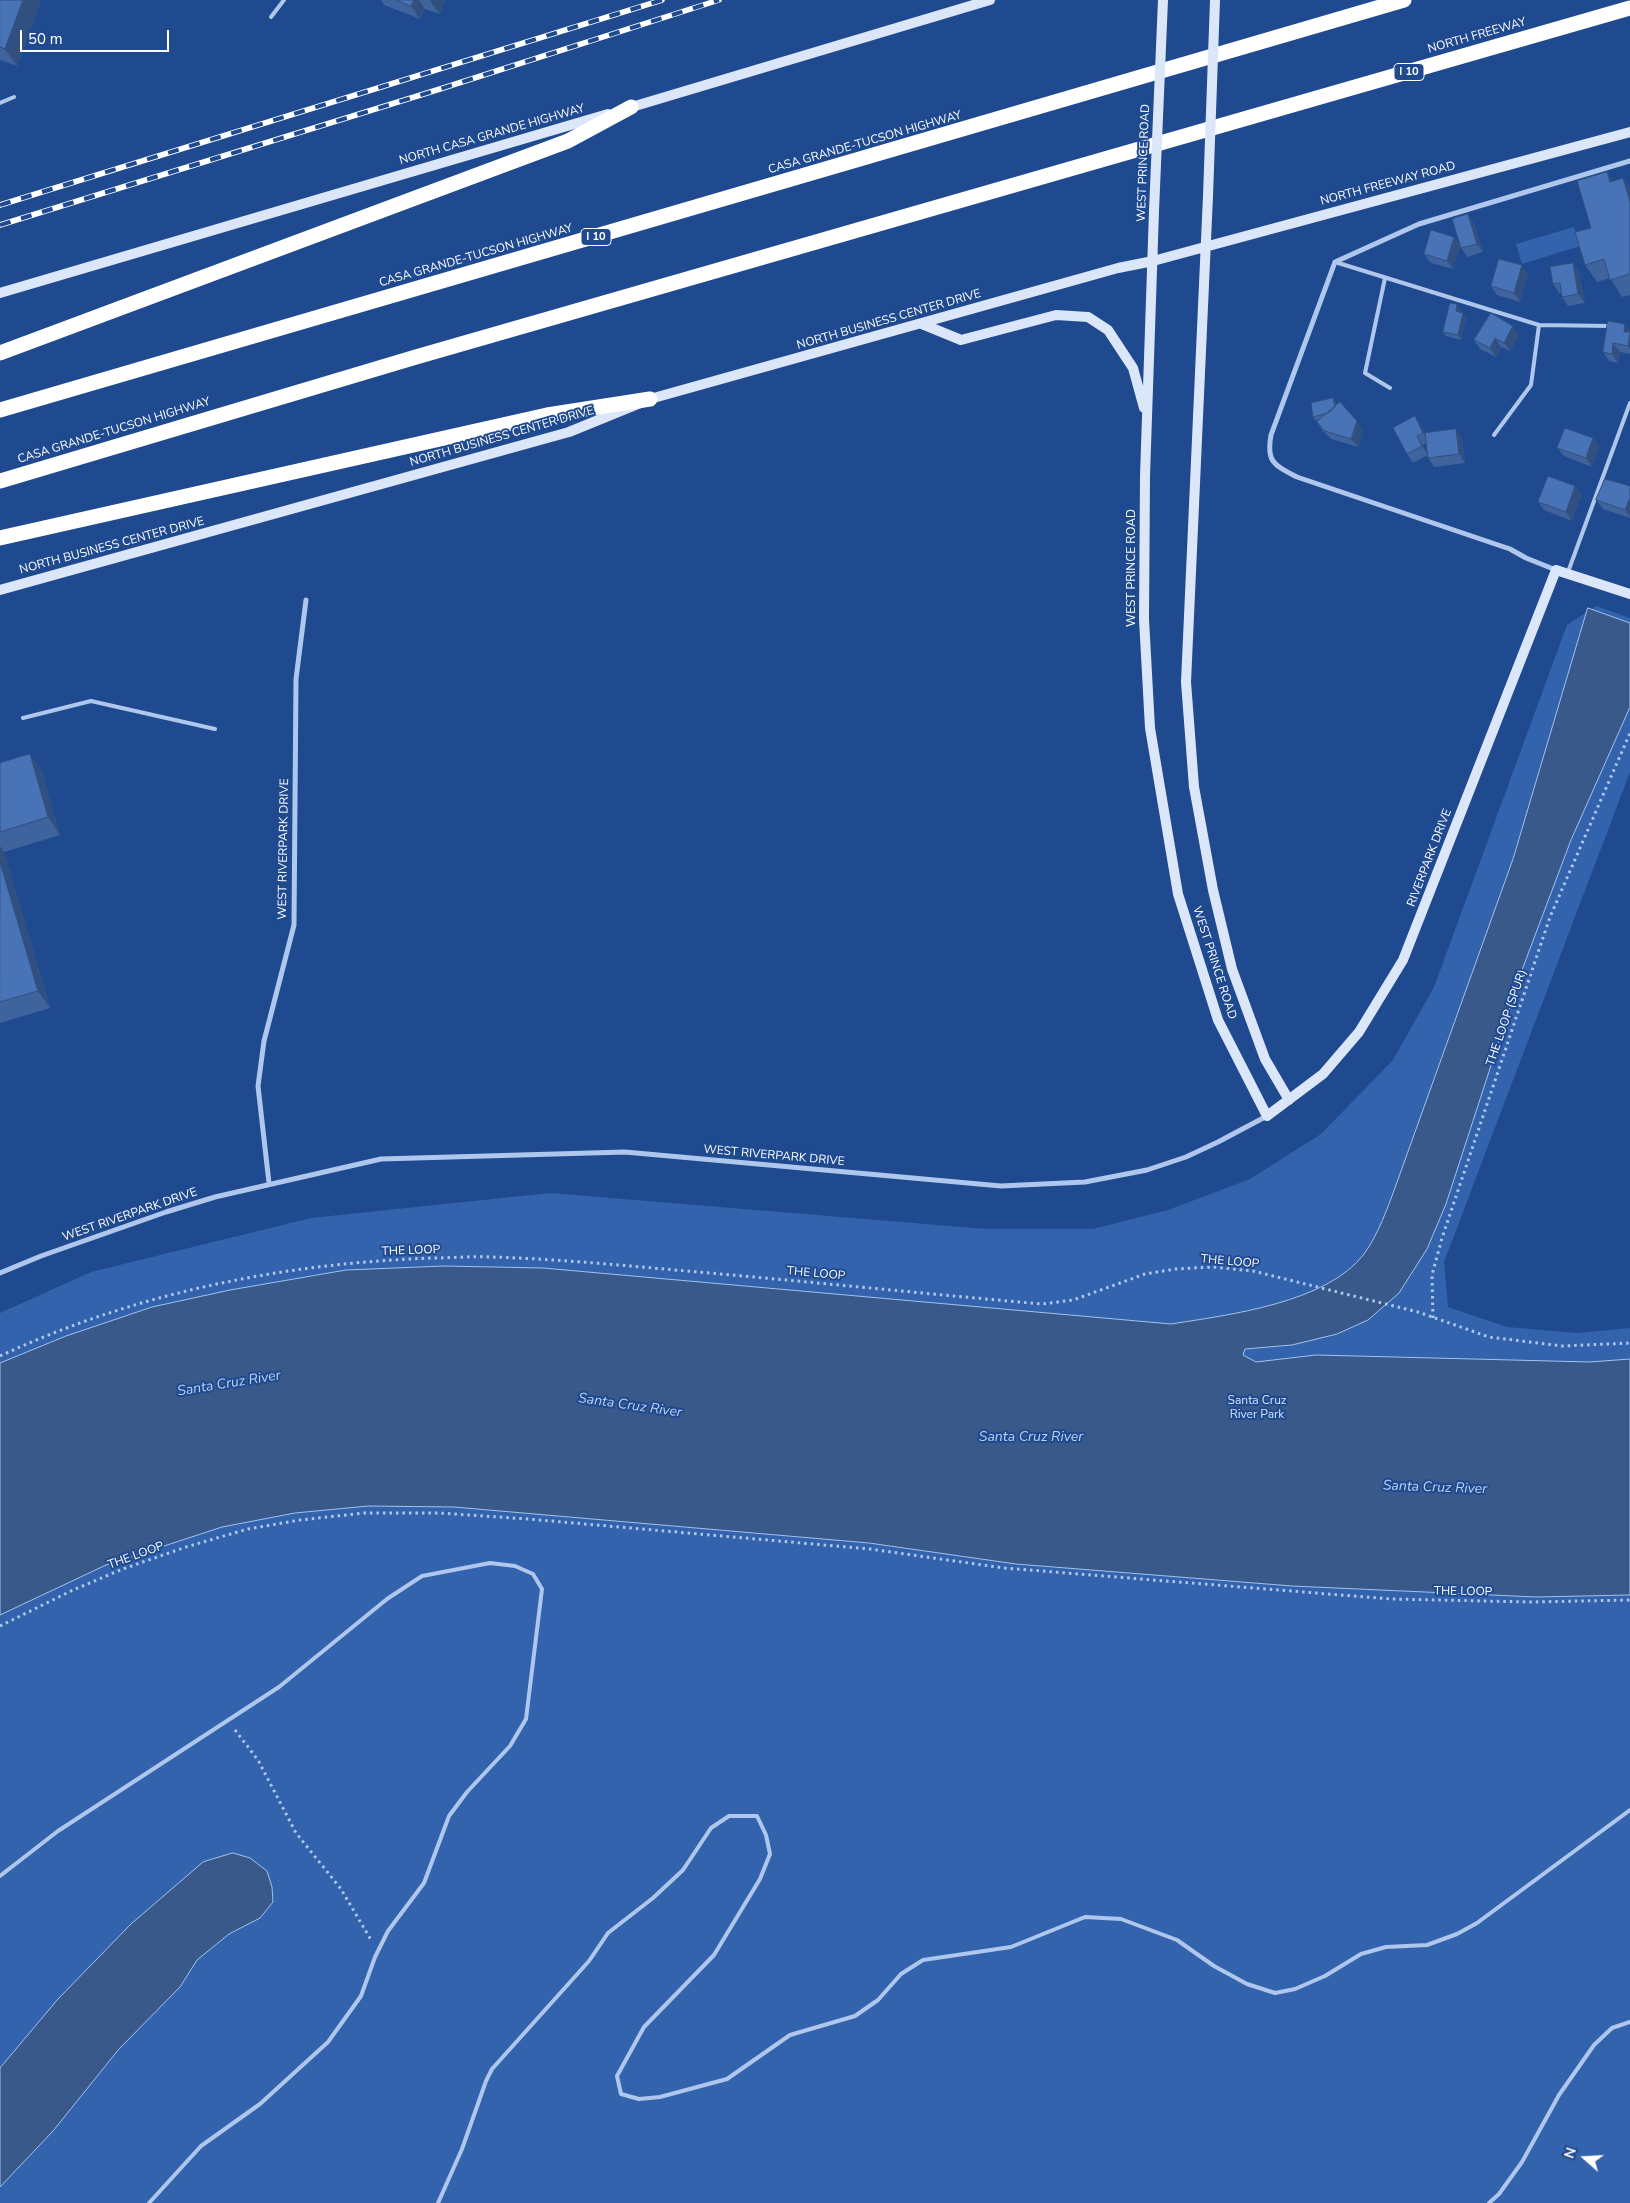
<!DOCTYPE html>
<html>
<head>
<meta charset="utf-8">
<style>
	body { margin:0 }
	#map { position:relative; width:1630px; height:2203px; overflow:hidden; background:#1f4a8f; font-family:"Nunito Sans",sans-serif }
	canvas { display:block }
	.north { position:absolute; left:1560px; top:2133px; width:50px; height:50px; -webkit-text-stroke:4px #1f4a8f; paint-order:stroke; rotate:289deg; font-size:14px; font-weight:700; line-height:20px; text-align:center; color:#fff }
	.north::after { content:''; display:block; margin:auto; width:18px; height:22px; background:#fff; clip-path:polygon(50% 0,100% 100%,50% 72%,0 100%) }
	.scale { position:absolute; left:20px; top:30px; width:149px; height:22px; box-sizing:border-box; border:2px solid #fff; border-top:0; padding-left:6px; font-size:15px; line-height:18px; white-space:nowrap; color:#fff; -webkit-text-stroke:4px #1f4a8f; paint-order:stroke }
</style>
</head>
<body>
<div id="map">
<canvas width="1630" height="2203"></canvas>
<div class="north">N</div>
<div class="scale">50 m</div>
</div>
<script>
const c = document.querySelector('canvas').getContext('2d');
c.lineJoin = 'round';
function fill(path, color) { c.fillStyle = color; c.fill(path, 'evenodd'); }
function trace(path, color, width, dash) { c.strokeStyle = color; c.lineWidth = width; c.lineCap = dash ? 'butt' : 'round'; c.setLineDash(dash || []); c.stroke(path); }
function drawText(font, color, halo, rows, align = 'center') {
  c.font = font + ' "Nunito Sans",sans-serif'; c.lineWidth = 4; c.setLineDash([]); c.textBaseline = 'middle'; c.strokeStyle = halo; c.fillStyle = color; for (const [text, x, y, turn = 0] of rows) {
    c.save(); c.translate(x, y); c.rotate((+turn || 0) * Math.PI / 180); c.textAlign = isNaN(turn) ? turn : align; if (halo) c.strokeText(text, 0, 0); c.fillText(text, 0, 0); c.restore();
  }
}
fill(new Path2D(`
	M1574 227 1580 246 1522 264 1516 244Z
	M1596 606 1630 618V772L1444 1262 1448 1307 1507 1327 1577 1333 1630 1328V2203H0V1313L91 1272 311 1218 550 1193 986 1229H1093L1168 1210 1250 1179 1321 1134 1393 1060 1434 987 1567 625Z`), '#3363ac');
const water = new Path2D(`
	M1588 608 1630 623V707L1571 840 1522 970 1446 1204 1427 1249 1399 1293 1368 1320 1337 1334 1292 1345 1245 1349 1243 1355 1256 1362 1316 1355 1590 1362 1630 1359V1595L1536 1597 1292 1586 1016 1564 869 1543 454 1507 368 1506 295 1513 222 1527 106 1565 0 1615V1363L66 1336 152 1307 230 1290 346 1270 444 1266 543 1268 1171 1324C1228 1315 1327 1303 1364 1254 1379 1233 1387 1209 1396 1185L1513 859Z
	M233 1853 250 1858 267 1871 272 1887 273 1902 260 1918 229 1934 197 1960 180 1987 119 2049 53 2131 0 2187V2068L58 1999 131 1924 203 1862Z`);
fill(water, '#3a598b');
trace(water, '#a2c2ee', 1);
trace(new Path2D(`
	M1433 1318 1432 1275 1442 1238 1550 917 1630 733
	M0 1356C135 1293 284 1263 433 1258 452 1258 472 1256 491 1257 560 1259 629 1266 698 1272 813 1282 927 1294 1042 1304L1073 1300 1145 1274 1175 1269 1213 1267 1253 1271 1418 1312 1489 1337 1562 1346 1630 1343
	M0 1626 73 1590 123 1569 186 1547 248 1529 300 1520 364 1513H439L528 1519 870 1549 1004 1568 1391 1599 1531 1602 1630 1600
	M235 1730 258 1760 296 1833 341 1889 371 1940`), '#afc7ed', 3, [2.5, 4]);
trace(new Path2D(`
	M271 17 284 0
	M0 103 14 97
	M1335 262 1539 325 1610 326
	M1385 278 1365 373 1390 388
	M1494 435 1531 385 1539 325
	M1568 572 1630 403
	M23 718 91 701 215 729
	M0 1876 58 1831 279 1687 387 1599 422 1576 490 1563 515 1566 533 1574 542 1589 526 1719 510 1746 467 1792 449 1816 424 1883 388 1931 375 1957 361 1996 328 2042 260 2104 201 2146 149 2203
	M438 2203 462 2149 486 2081 492 2069 589 1961 608 1933 653 1898 683 1870 711 1828 729 1816H757L766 1835 770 1854 760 1879 714 1955 644 2027 617 2076 621 2094 639 2099 660 2097 727 2079 790 2035 855 2016 878 2000 901 1974 923 1960 1011 1947 1085 1917 1121 1919 1177 1940 1214 1966 1247 1984 1275 1993 1295 1989 1325 1976 1361 1954 1386 1947 1427 1945 1457 1934 1477 1923 1630 1810
	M1489 2203 1499 2194 1522 2162 1559 2095 1594 2045 1612 2028 1630 2022`), '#afc7ed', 4);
trace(new Path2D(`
	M1556 570 1526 558 1510 549 1297 477C1274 465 1266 462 1271 435L1335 262 1419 224 1630 161
	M269 1183 258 1086 264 1041 294 925 296 679 306 600
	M0 1273 41 1256 166 1212 215 1197 381 1159 625 1152 1001 1186 1085 1182 1147 1170 1186 1157 1218 1142 1267 1116`), '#afc7ed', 5);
trace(new Path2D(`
	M625 109 990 0
	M1208 196 1186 682 1194 787 1213 890 1232 969 1265 1059 1289 1100
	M1154 211 1145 476 1144 619 1150 728 1178 894 1218 1020 1267 1116 1323 1074 1359 1032 1403 960 1556 570 1630 594
	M0 293 608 114
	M922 324 961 340 1056 315 1088 317 1108 330 1133 368 1144 408
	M0 590 569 432 650 399 1118 268 1153 261 1630 132`), '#dbe6f9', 10);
trace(new Path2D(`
	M0 353 568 141 631 107
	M0 410 1404 0
	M0 481 416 357 1630 8
	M0 538 547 415 650 399`), '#fff', 15);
const rail = new Path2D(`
	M0 205 662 0
	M0 225 440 89 719 0`);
trace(rail, '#fff', 5.5);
trace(rail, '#1f4a8f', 4, [11]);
trace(new Path2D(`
	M1208 196 1215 0
	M1154 211 1163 0`), '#dbe6f9', 10);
fill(new Path2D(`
	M0 0H41L17 66 0 60Z
	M381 0H445L440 14 425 9 420 19 384 5Z
	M1607 172 1613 181 1630 188V295L1622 297 1610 278 1597 282 1585 265 1591 228Z
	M1474 223 1483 252 1467 257 1461 248 1460 246 1453 269 1431 263 1424 254 1454 237 1460 245Z
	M1573 263 1579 272 1585 303 1568 306 1562 297 1561 293H1559L1553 284Z
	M1528 274 1520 302 1497 295 1491 286Z
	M1461 309 1460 312 1463 313 1466 317 1461 340 1446 336 1443 332Z
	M1630 330V354L1620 352 1618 363 1609 361 1603 352Z
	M1519 335 1510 351 1501 347 1496 357 1480 349 1474 340Z
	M1336 402V405L1363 430 1358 447 1331 439 1323 431 1317 422 1320 420 1316 421 1313 417Z
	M1415 416 1425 433 1462 438 1465 463 1434 467 1428 458V455L1413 463 1407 454ZM1426 443 1427 453 1423 445Z
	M1593 438 1599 447 1592 467 1564 456 1557 448Z
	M1575 486 1581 495 1572 521 1544 510 1538 502Z
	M1630 486V518L1603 509 1596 500Z
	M0 763 42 771 60 835 4 852 50 1008 0 1023Z`), '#3e639d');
fill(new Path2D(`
	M23 0H41L17 66 5 49Z
	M414 0H419L425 9 420 19 411 6Z
	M431 0H445L440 14 430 1Z
	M1607 172 1619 189 1610 182Z
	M1623 178 1630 188V202Z
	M1468 214 1474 223 1483 252 1477 244Z
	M1454 237 1460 246 1453 269 1447 261Z
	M1573 263 1579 272 1585 303 1578 294Z
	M1522 265 1528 274 1520 302 1514 293Z
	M1457 304 1461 309 1459 316 1456 311Z
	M1463 313 1466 317 1461 340 1458 335Z
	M1625 324 1630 330V349L1628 346 1624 332Z
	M1513 326 1519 335 1510 351 1504 343Z
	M1495 338 1501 347 1496 357 1490 348Z
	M1613 343 1620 352 1618 363 1612 354Z
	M1333 398 1336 402 1338 415 1335 411Z
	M1415 416 1421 425 1430 441 1423 433Z
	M1357 421 1363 430 1358 447 1351 439Z
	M1456 429 1462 438 1465 463 1459 454Z
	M1417 436 1423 445 1428 455 1422 446Z
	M1593 438 1599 447 1592 467 1586 458Z
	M1575 486 1581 495 1572 521 1566 512Z
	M1630 498V517L1625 510Z
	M30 754 42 771 60 835 48 817Z
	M0 846 4 852 50 1008 38 991 0 862Z`), '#32507f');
const building = new Path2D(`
	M0 0H23L5 49 0 47Z
	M396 0H414L411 6Z
	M1607 172 1610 182 1623 178 1630 202V274L1610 280 1604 259 1585 265 1575 232 1591 228 1577 181Z
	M1468 214 1477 244 1461 248 1452 219Z
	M1431 230 1454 237 1447 261 1424 254Z
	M1499 259 1522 265 1514 293 1491 286Z
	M1573 263 1578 294 1562 297 1560 283 1553 284 1550 267Z
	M1450 303 1457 304 1456 311 1463 313 1458 335 1443 332Z
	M1491 313 1513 326 1504 343 1495 338 1490 348 1474 340Z
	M1608 321 1625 324 1624 332H1630L1628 346 1613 343 1612 354 1603 352Z
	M1333 398 1335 407 1328 413 1313 417 1311 403Z
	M1340 402 1357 421 1351 439 1325 431 1317 422Z
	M1415 416 1423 433 1417 436 1422 446 1407 454 1393 428Z
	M1565 428 1593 438 1586 458 1557 448Z
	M1456 429 1459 454 1428 458 1425 433Z
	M1548 476 1575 486 1566 512 1538 502Z
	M1605 479 1630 486V498L1625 510 1596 500Z
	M30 754 48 817 0 832V763Z
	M0 862 38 991 0 1002Z`);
fill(building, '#4873b6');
trace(building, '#32507f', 1);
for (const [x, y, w] of [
	[1409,72,30],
	[596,237,30]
]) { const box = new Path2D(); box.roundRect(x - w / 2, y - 8.5, w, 17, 4); c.fillStyle = '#1f4a8f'; c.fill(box); trace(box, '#fff', 1); }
drawText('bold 11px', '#fff', null, [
	["I 10",1409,72],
	["I 10",596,237]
]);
drawText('12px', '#fff', '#1f4a8f', [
	["NORTH FREEWAY",1477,36,-16],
	["NORTH CASA GRANDE HIGHWAY",492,135,-16],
	["CASA GRANDE-TUCSON HIGHWAY",865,143,-16],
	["WEST PRINCE ROAD",1144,163,-88],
	["NORTH FREEWAY ROAD",1388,184,-15],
	["CASA GRANDE-TUCSON HIGHWAY",476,256,-16],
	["NORTH BUSINESS CENTER DRIVE",889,320,-16],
	["CASA GRANDE-TUCSON HIGHWAY",114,431,-17],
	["NORTH BUSINESS CENTER DRIVE",502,437,-16],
	["NORTH BUSINESS CENTER DRIVE",112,546,-15],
	["WEST PRINCE ROAD",1132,568,-90],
	["WEST RIVERPARK DRIVE",284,849,-89],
	["RIVERPARK DRIVE",1430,858,-69],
	["WEST PRINCE ROAD",1214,963,72],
	["THE LOOP (SPUR)",1507,1018,-71],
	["WEST RIVERPARK DRIVE",774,1156,5],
	["WEST RIVERPARK DRIVE",130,1215,-19],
	["THE LOOP",411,1251,-2],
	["THE LOOP",1230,1262,5],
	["THE LOOP",816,1274,5],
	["THE LOOP",136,1556,-20],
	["THE LOOP",1463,1592,1]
]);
drawText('12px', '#d4e3f9', '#1f4a8f', [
	["Santa Cruz",1257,1401],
	["River Park",1257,1415]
]);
drawText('italic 14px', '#bbd2f4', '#1f4a8f', [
	["Santa Cruz River",229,1384,-9],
	["Santa Cruz River",630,1406,8],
	["Santa Cruz River",1031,1438],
	["Santa Cruz River",1435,1488,2]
]);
</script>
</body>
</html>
